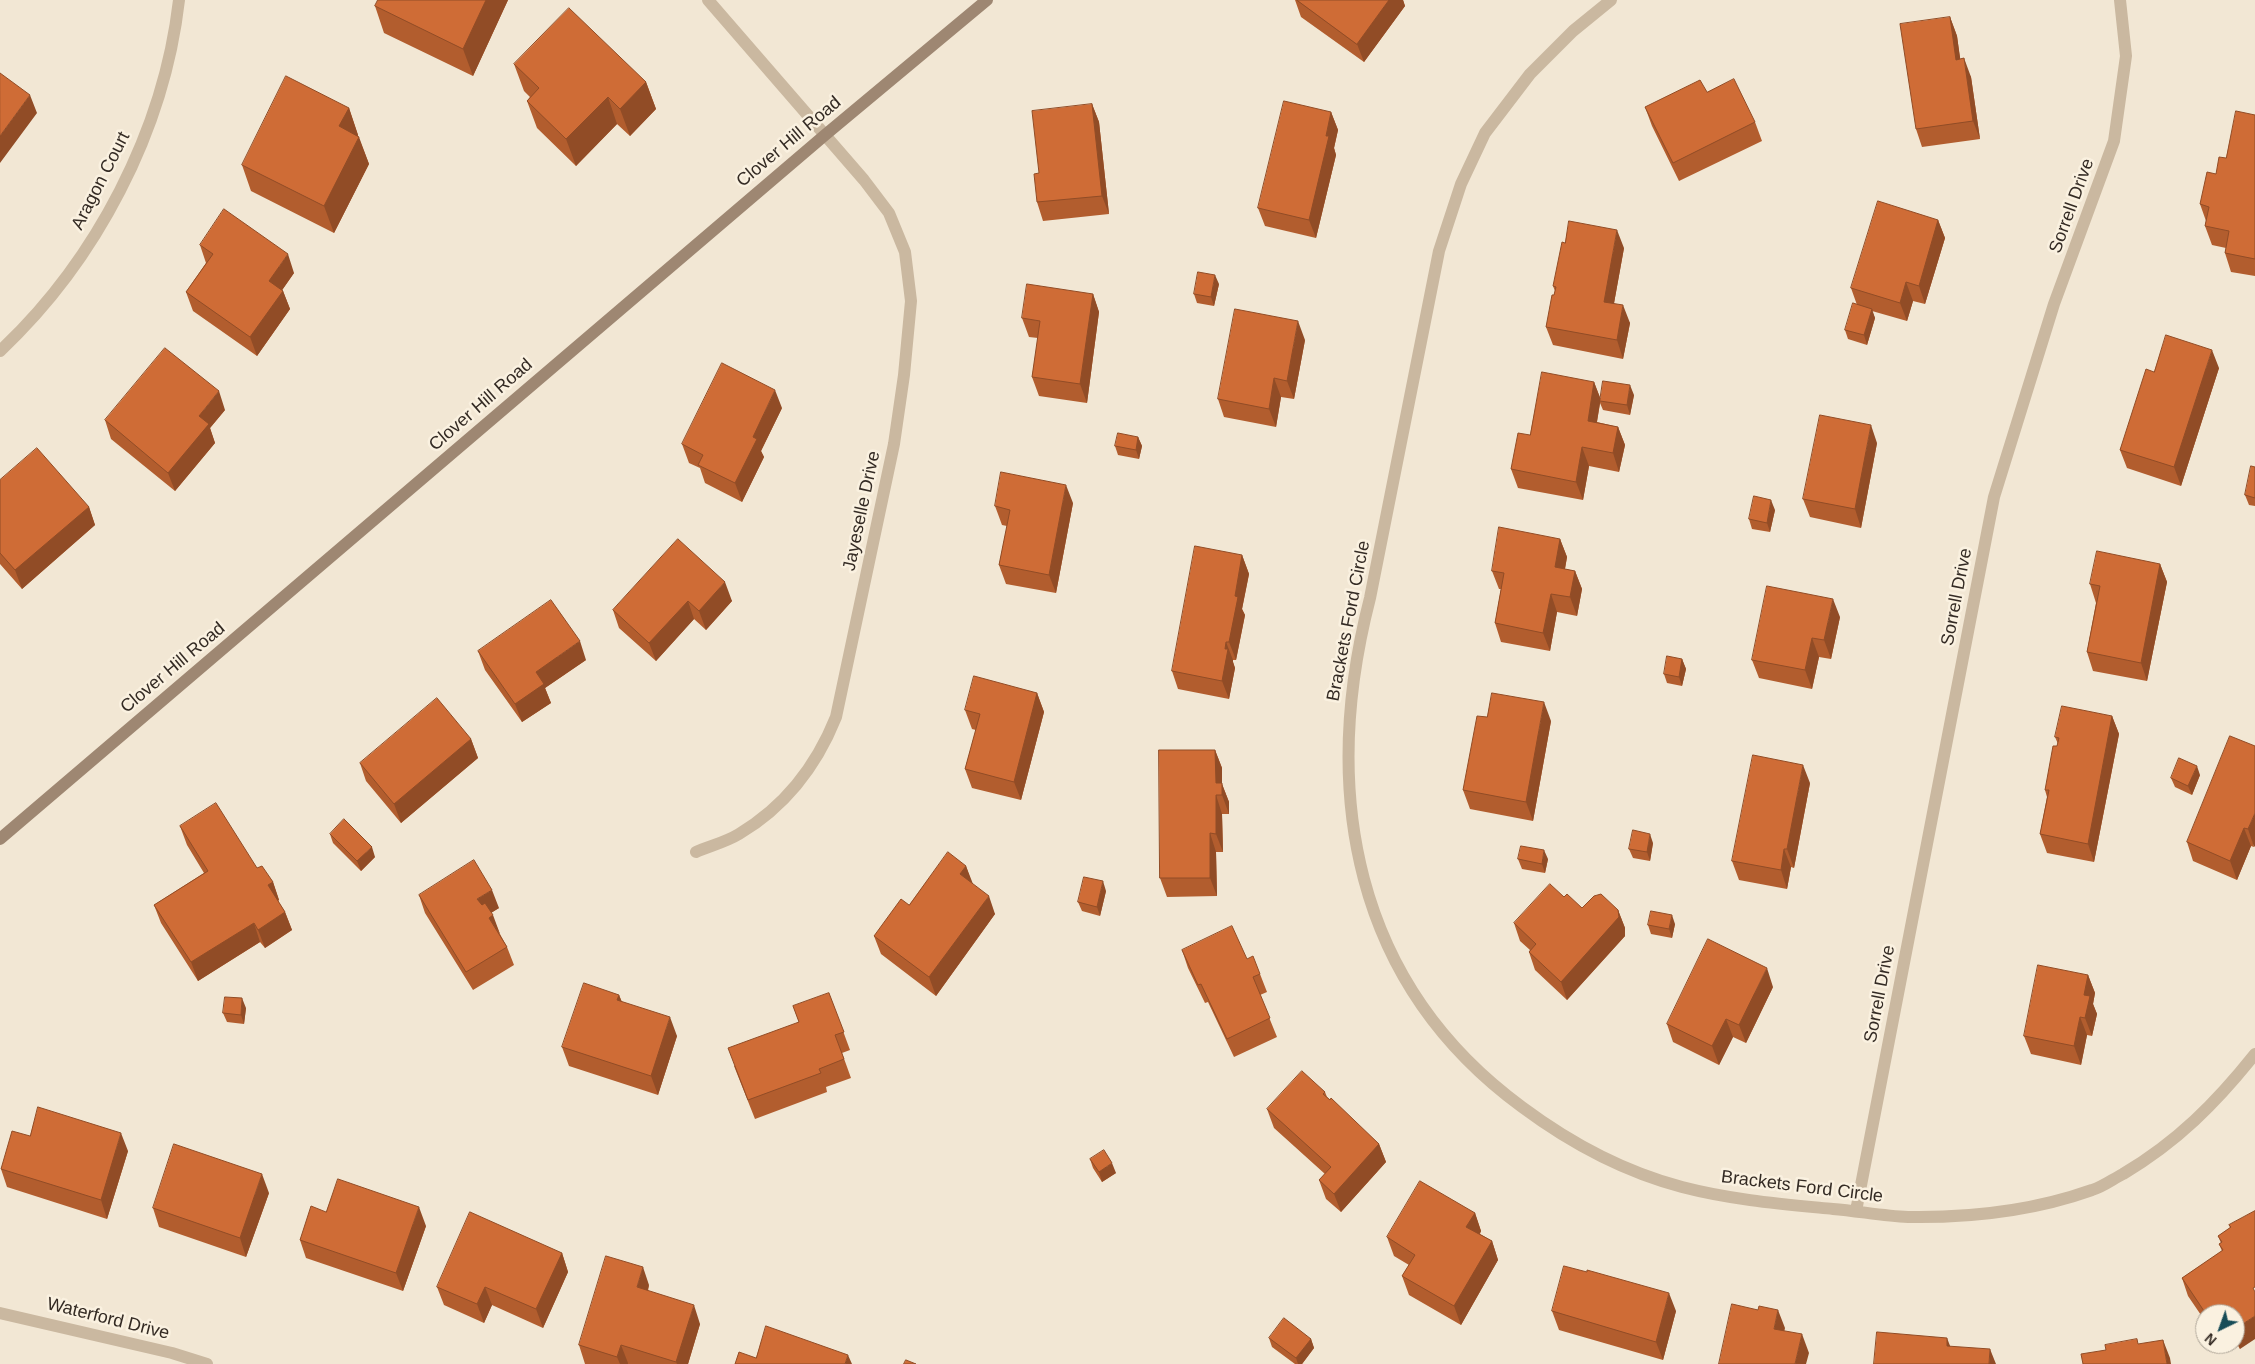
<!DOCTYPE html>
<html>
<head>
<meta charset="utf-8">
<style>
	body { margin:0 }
	#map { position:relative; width:2255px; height:1364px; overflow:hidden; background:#f2e7d4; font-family:Helvetica,sans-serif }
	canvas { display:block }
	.north { position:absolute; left:2195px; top:1304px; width:50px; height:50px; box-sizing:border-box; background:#faf1e0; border:1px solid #aba295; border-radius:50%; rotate:222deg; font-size:14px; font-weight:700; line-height:20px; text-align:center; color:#342b24 }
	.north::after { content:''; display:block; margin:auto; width:18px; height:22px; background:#174c57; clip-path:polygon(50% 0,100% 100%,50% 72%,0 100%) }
</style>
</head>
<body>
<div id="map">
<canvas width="2255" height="1364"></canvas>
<div class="north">N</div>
</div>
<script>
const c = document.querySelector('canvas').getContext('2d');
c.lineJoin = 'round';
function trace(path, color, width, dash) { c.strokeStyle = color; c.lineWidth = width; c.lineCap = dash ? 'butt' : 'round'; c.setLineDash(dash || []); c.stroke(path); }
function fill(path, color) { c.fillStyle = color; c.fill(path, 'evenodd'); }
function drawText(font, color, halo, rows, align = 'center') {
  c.font = font + ' Helvetica,sans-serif'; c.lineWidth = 5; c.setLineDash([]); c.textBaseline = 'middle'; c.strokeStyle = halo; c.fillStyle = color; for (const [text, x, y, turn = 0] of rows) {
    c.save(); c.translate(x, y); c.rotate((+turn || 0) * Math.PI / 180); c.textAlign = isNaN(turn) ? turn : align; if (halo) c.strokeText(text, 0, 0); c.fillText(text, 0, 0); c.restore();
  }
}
trace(new Path2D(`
	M1611 0 1573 31 1530 74 1485 133 1461 184 1439 251 1370 598C1320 792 1353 983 1522 1107 1569 1142 1625 1172 1682 1187 1732 1200 1782 1204 1833 1209 1858 1211 1883 1216 1908 1217 1971 1218 2033 1211 2092 1190 2103 1187 2113 1179 2123 1174 2177 1142 2216 1103 2255 1054
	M0 351C96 261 164 131 179 0
	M696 852C710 846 726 842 739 834 786 806 816 767 836 717L894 444 904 375 911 301 905 252 889 213 864 180 708 0
	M1856 1211 1994 497 2054 304 2114 141 2126 56 2120 0
	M0 1313 172 1353 207 1364`), '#cab8a0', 12);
trace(new Path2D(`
	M0 839 825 135 987 0`), '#9e8772', 12);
fill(new Path2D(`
	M378 0H508L473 76 384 33 375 6Z
	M1295 0H1403L1405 6 1364 62 1301 17Z
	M1950 17 1957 36 1960 59 1971 77 1980 139 1922 147 1916 129Z
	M514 64 646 82 656 109 630 136 617 124 576 166 537 128 527 101 530 97 524 91Z
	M1707 92 1755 122 1762 141 1679 181 1652 126 1645 107Z
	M1092 104 1099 122 1109 214 1043 221 1037 202 1039 173Z
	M349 108 358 135V136L369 164 334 233 251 191 242 165Z
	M1331 112 1338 130 1334 148 1336 155 1316 238 1265 226 1258 208Z
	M2255 115V276L2231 272 2225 253 2226 248 2212 245 2205 226 2206 221 2200 204 2216 174Z
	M1938 220 1945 238 1925 304 1913 301 1907 321 1872 311 1875 318 1867 345 1848 339 1845 330 1857 305 1851 288Z
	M200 245 294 273 282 290 283 291 290 309 257 356 193 311 186 292 206 263Z
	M1624 248 1614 303 1630 323 1623 359 1553 345 1546 327 1555 291 1553 286Z
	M1219 284 1214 306 1197 303 1194 294Z
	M1093 294 1099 312 1087 403 1039 396 1032 377 1038 338 1029 337 1022 318Z
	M1305 340 1294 399 1281 397 1276 427 1224 417 1218 399Z
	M2219 368 2181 486 2127 468 2120 450 2154 372Z
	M1594 382 1600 398 1634 395 1630 415 1603 410 1600 403 1597 422 1618 427 1625 445 1619 472 1589 466 1583 500 1518 488 1511 469 1530 435Z
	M782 408 761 451 764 457 742 502 705 483 700 468 689 463 682 444Z
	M225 410 210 428 215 443 175 491 111 439 105 420Z
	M1138 437 1142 446 1139 459 1118 455 1115 446Z
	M1877 443 1861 528 1810 517 1803 499Z
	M2255 467V506L2249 505 2245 495Z
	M0 480 89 507 95 525 22 589 0 564Z
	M1073 503 1056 593 1006 584 999 565 1007 526 1002 525 995 506Z
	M1775 510 1770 532 1752 529 1749 519Z
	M678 539 732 601 706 630 694 619 656 661 619 628 613 610Z
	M1560 539 1567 557 1565 569 1575 571 1582 589 1577 616 1557 612 1550 651 1501 642 1495 623 1501 589H1499L1492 571Z
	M1242 555 1249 574 1242 609 1245 615 1236 660H1233V662L1235 668 1229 699 1178 689 1172 671Z
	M2160 564 2167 582 2147 681 2093 671 2087 652 2096 603 2090 584Z
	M1840 617 1831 659 1819 657 1812 689 1759 678 1752 660Z
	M478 651 586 660 545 688 551 703 522 722 485 670Z
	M1682 659 1686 669 1682 686 1667 683 1664 674Z
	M1037 693 1044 712 1021 800 972 788 965 769 976 730 972 729 965 710Z
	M2112 716 2119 734 2094 862 2047 853 2040 834 2047 797 2045 790 2058 744 2055 737Z
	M1551 721 1533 821 1470 809 1463 790Z
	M2230 736 2254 847 2251 846 2237 880 2193 861 2187 842Z
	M471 739 478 758 401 823 366 781 360 763Z
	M1215 750 1222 768V784L1229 802V814H1222L1223 852H1216L1217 896 1167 897 1160 878Z
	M2200 775 2192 795 2175 787 2171 778Z
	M1810 783 1794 868 1791 867 1787 889 1739 880 1732 861Z
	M180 826 257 868 273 882 279 900 278 901 285 912 292 930 265 948 260 942 198 981 161 923 154 905 204 873 187 845Z
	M330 834 375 857 361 871 333 843Z
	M1653 843 1650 861 1633 858 1629 849Z
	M1518 859H1548L1545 873 1522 869Z
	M966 866 972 884 995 914 936 996 881 954 874 936 909 905Z
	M1106 891 1100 916 1082 911 1078 902Z
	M419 895 499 908 491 913 500 934 507 947 514 965 473 990 425 913Z
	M1564 897 1582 908 1618 910 1625 928V936L1567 1000 1535 970 1529 952 1530 950 1520 941 1514 923Z
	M1675 924 1672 938 1651 934 1648 925Z
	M1182 950 1260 974 1267 992 1260 995 1277 1037 1234 1057 1208 1002 1205 1003 1188 968Z
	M2088 975 2095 993 2093 1004 2097 1014 2092 1036 2087 1035 2081 1065 2031 1054 2024 1036Z
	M1773 987 1746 1043 1733 1037 1719 1065 1673 1042 1667 1024Z
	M829 993 850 1050 842 1053 851 1078 826 1087 827 1092 755 1119 734 1066 799 1022 793 1006Z
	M619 995 622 1002 677 1036 658 1095 569 1066 562 1047Z
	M246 1008 244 1024 227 1022 223 1013Z
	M1325 1092 1327 1097 1379 1144 1386 1162 1341 1212 1326 1199 1319 1180 1325 1174 1274 1128 1267 1109Z
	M30 1136 128 1151 107 1219 7 1187 1 1169Z
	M1090 1159 1116 1173 1102 1182 1093 1168Z
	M269 1193 246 1257 159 1227 153 1208Z
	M2255 1211 2240 1349 2235 1341V1314H2205V1321L2188 1296 2182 1278 2222 1251 2219 1244 2221 1243 2218 1236 2230 1228 2229 1225Z
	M326 1212 426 1226 403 1291 306 1258 300 1240Z
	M1475 1213 1481 1231 1480 1234 1492 1241 1498 1260 1461 1325 1409 1295 1402 1276 1409 1265 1394 1256 1387 1237Z
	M562 1253 568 1272 543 1328 492 1305 484 1323 444 1305 437 1287Z
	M649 1285 648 1291 700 1324 688 1364H585L579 1345Z
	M1552 1311H1676L1663 1360 1559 1330Z
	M1269 1338 1311 1339 1314 1348 1302 1364H1295L1272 1347Z`), '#b25d2e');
fill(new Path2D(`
	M486 0H508L473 76 463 49Z
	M1389 0H1403L1405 6 1364 62 1357 44Z
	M1950 17 1957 36 1963 78 1956 60Z
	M1964 58 1971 77 1980 139 1973 121Z
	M646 82 656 109 630 136 620 109Z
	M30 95 37 113 0 163V136Z
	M608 97 617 124 576 166 566 139Z
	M1092 104 1099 122 1109 214 1102 196Z
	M349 108 358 135 349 153 339 126Z
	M1331 112 1338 130 1334 148 1336 155 1316 238 1309 220Z
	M359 137 369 164 334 233 324 206Z
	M1938 220 1945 238 1925 304 1919 286Z
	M1617 230 1624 248 1611 320 1604 302Z
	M288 254 294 273 276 299 269 281Z
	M1215 275 1219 284 1214 306 1211 297Z
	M1906 282 1913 301 1907 321 1900 303Z
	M283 291 290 309 257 356 250 337Z
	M1093 294 1099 312 1087 403 1080 384Z
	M1623 305 1630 323 1623 359 1617 340Z
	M1872 309 1875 318 1867 345 1864 335Z
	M1298 321 1305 340 1294 399 1287 381Z
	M2212 350 2219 368 2181 486 2174 467Z
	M1274 378 1281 397 1276 427 1269 409Z
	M1594 382 1601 400 1600 401V403L1594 439 1588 421Z
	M1630 385 1634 395 1630 415 1627 405Z
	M775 390 782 408 761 451 764 457 742 502 735 483 753 437Z
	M219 391 225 410 210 428 215 443 175 491 168 473 199 416Z
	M1871 425 1877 443 1861 528 1855 509Z
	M1618 427 1625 445 1619 472 1613 453Z
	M1138 437 1142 446 1139 459 1136 450Z
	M1582 447 1589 466 1583 500 1576 482Z
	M1066 485 1073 503 1056 593 1049 575Z
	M1771 500 1775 510 1770 532 1767 523Z
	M89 507 95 525 22 589 15 570Z
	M1560 539 1567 557 1562 585 1555 567Z
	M1242 555 1249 574 1242 609 1245 615 1236 660 1229 642 1235 596Z
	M2160 564 2167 582 2147 681 2141 663Z
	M1575 571 1582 589 1577 616 1570 597Z
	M725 582 732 601 706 630 699 611Z
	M1551 594 1557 612 1550 651 1543 633Z
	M1833 599 1840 617 1831 659 1824 640Z
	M688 601 694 619 656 661 649 643Z
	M1812 638 1819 657 1812 689 1805 670Z
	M580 641 586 660 545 688 551 703 522 722 515 704 536 672Z
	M1226 642 1233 660V662L1235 668 1229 699 1222 681 1225 649Z
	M1682 659 1686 669 1682 686 1679 677Z
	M1037 693 1044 712 1021 800 1014 782Z
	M1544 702 1551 721 1533 821 1526 802Z
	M2112 716 2119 734 2094 862 2088 844Z
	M471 739 478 758 401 823 394 804Z
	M1215 750 1222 768V784L1229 802V814L1222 795 1216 783Z
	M1803 765 1810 783 1794 868 1787 849Z
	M2197 766 2200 775 2192 795 2188 786Z
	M1216 795 1222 814 1223 852 1216 834Z
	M2255 813V846L2254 847 2248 829Z
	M2244 828 2251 846 2237 880 2230 861Z
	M1210 833 1216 852 1217 896 1210 878Z
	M1650 834 1653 843 1650 861 1647 852Z
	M372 847 375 857 361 871 357 861Z
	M1784 849 1791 867 1787 889 1781 870Z
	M1544 850 1548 859 1545 873 1542 864Z
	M966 866 973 884 960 874Z
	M1103 881 1106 891 1100 916 1097 907Z
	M273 882 279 900 274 903 268 885Z
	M492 890 499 908 484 917 477 899Z
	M989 896 995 914 936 996 929 977Z
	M1618 910 1625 928V936L1567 1000 1561 982Z
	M285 912 292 930 265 948 258 930Z
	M493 915 500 934 489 918Z
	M1672 915 1675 924 1672 938 1669 929Z
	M254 923 260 942 198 981 191 962Z
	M1767 968 1773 987 1746 1043 1739 1025Z
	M2088 975 2095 993 2093 1004 2097 1014 2092 1036 2085 1018 2084 995Z
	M619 995 626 1013 617 1000Z
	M242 998 246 1008 244 1024 241 1015Z
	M670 1017 677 1036 658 1095 651 1076Z
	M2080 1017 2087 1035 2081 1065 2074 1046Z
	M1726 1019 1733 1037 1719 1065 1712 1046Z
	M121 1133 128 1151 107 1219 101 1200Z
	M1379 1144 1386 1162 1341 1212 1334 1194Z
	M1112 1163 1116 1173 1102 1182 1099 1172Z
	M262 1174 269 1193 246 1257 240 1238Z
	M419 1207 426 1226 403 1291 396 1273Z
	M1475 1213 1481 1231 1473 1245 1466 1227Z
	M1492 1241 1498 1260 1461 1325 1454 1306Z
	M562 1253 568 1272 543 1328 536 1309Z
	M643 1267 649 1285 643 1306 637 1287Z
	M485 1287 492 1305 484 1323 477 1304Z
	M1669 1293 1676 1311 1663 1360 1656 1342Z
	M694 1305 700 1324 688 1364H677L676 1362Z
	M1778 1310 1785 1328 1781 1347 1774 1329Z
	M2255 1316V1339L2240 1349 2235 1334V1329Z
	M1802 1334 1809 1353 1806 1364H1795Z
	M1947 1338 1954 1356 1947 1346Z
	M1311 1339 1314 1348 1302 1364H1298L1296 1358Z
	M2163 1340 2170 1358 2171 1364H2167Z
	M621 1345 628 1363V1364H620L617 1357Z
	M1990 1349 1996 1364H1989Z
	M848 1355 852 1364H845Z`), '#914c26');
const building = new Path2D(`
	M378 0H486L463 49 375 6Z
	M1297 0H1389L1357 44Z
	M569 8 646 82 620 109 608 97 566 139 527 101 539 88 514 64Z
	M1950 17 1956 60 1964 58 1973 121 1916 129 1900 24Z
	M0 73 30 95 0 136Z
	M286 76 349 108 339 126 359 137 324 206 242 165Z
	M1734 79 1755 122 1673 163 1645 107 1700 80 1707 92Z
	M1284 101 1331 112 1326 136H1329L1309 220 1258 208Z
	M1092 104 1102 196 1037 202 1034 174 1039 173 1032 111Z
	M2236 111 2255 115V259L2225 253 2229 231 2205 226 2209 207 2200 204 2207 172 2216 174 2219 157 2226 158Z
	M1878 201 1938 220 1919 286 1906 282 1900 303 1851 288Z
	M224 209 288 254 269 281 283 291 250 337 186 292 213 254 200 245Z
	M1569 221 1617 230 1604 302 1623 305 1617 340 1546 327 1552 295H1554L1556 287 1553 286 1562 242 1565 243Z
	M1198 272 1215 275 1211 297 1194 294Z
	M1027 284 1093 294 1080 384 1032 377 1040 321 1022 318Z
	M1853 303 1872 309 1864 335 1845 330Z
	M1235 309 1298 321 1287 381 1274 378 1269 409 1218 399Z
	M2166 335 2212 350 2174 467 2120 450 2146 369 2154 372Z
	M165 348 219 391 199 416 209 424 168 473 105 420Z
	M722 363 775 390 753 437 757 439 735 483 698 465 703 455 682 444Z
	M1542 372 1594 382 1588 421 1618 427 1613 453 1582 447 1576 482 1511 469 1518 433 1530 435Z
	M1603 381 1630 385 1627 405 1600 401Z
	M1820 415 1871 425 1855 509 1803 499Z
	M1118 433 1138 437 1136 450 1115 446Z
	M37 448 89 507 15 570 0 553V480Z
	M2251 466 2255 467V498L2245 495Z
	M1001 472 1066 485 1049 575 999 565 1010 510 995 506Z
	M1754 496 1771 500 1767 523 1749 519Z
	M1499 527 1560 539 1555 567 1575 571 1570 597 1551 594 1543 633 1495 623 1504 573 1492 571Z
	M678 539 725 582 699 611 688 601 649 643 613 610Z
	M1195 546 1242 555 1235 596 1238 597 1229 642H1226L1225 649H1228L1222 681 1172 671Z
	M2097 551 2160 564 2141 663 2087 652 2100 586 2090 584Z
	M1767 586 1833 599 1824 640 1812 638 1805 670 1752 660Z
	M551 600 580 641 536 672 544 684 515 704 478 651Z
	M1667 656 1682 659 1679 677 1664 674Z
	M974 676 1037 693 1014 782 965 769 980 714 965 710Z
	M1492 693 1544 702 1526 802 1463 790 1477 716 1487 717Z
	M437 698 471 739 394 804 360 763Z
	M2062 706 2112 716 2088 844 2040 834 2049 790H2045L2053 746H2057L2059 738 2055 737Z
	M2230 736 2255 746V813L2248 829 2244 828 2230 861 2187 842Z
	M1159 750H1215L1216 783H1222V795H1216V834L1210 833V878H1160Z
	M1753 755 1803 765 1787 849H1784L1781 870 1732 861Z
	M2179 758 2197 766 2188 786 2171 778Z
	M216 803 257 868 262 866 273 882 268 885 285 912 258 930 254 923 191 962 154 905 208 871 180 826Z
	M344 819 372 847 357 861 330 834Z
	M1633 830 1650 834 1647 852 1629 849Z
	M1521 846 1544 850 1542 864 1518 859Z
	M948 852 966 866 960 874 989 896 929 977 874 936 901 899 909 905Z
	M474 860 492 890 477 899 482 905 485 903 493 915 489 918 507 947 466 972 419 895Z
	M1084 877 1103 881 1097 907 1078 902Z
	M1550 884 1564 897 1567 894 1582 908 1594 896 1601 894 1618 910 1619 917 1561 982 1529 952 1536 944 1514 923Z
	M1651 911 1672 915 1669 929 1648 925Z
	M1232 926 1247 959 1253 956 1260 974 1253 977 1270 1018 1227 1039 1201 984 1198 985 1182 950Z
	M1708 939 1767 968 1739 1025 1726 1019 1712 1046 1667 1024Z
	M2038 965 2088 975 2084 995 2090 996 2085 1018 2080 1017 2074 1046 2024 1036Z
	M584 983 619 995 617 1000 670 1017 651 1076 562 1047Z
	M829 993 844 1032 835 1035 844 1059 819 1069 821 1073 748 1100 728 1048 799 1022 793 1006Z
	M225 997 242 998 241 1015 223 1013Z
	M1302 1071 1325 1092 1323 1094 1330 1100 1331 1098 1379 1144 1334 1194 1319 1180 1331 1167 1267 1109Z
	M38 1107 121 1133 101 1200 1 1169 12 1131 30 1136Z
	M174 1144 262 1174 240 1238 153 1208Z
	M1104 1150 1112 1163 1099 1172 1090 1159Z
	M338 1179 419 1207 396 1273 300 1240 311 1206 326 1212Z
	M1420 1181 1475 1213 1466 1227 1492 1241 1454 1306 1402 1276 1415 1255 1387 1237Z
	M2255 1211V1287L2253 1288 2255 1292V1316L2235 1329V1314H2223L2221 1311 2217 1314H2206L2182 1278 2223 1250 2219 1244 2222 1242 2218 1236 2231 1227 2229 1225Z
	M470 1212 562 1253 536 1309 485 1287 477 1304 437 1287Z
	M606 1256 643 1267 637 1287 694 1305 676 1362 621 1345 617 1357 579 1345Z
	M1564 1266 1587 1272V1270L1669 1293 1656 1342 1552 1311Z
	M1732 1304 1758 1310 1759 1306 1778 1310 1774 1329 1802 1334 1795 1364H1719Z
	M1284 1318 1311 1339 1296 1358 1269 1338Z
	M766 1326 848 1355 845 1364H735L739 1352 756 1358Z
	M1877 1332 1947 1338V1346L1990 1349 1989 1364H1874Z
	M2137 1339 2138 1344 2163 1340 2167 1364H2083L2081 1354 2106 1350 2105 1345Z
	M906 1360 916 1364H904Z`);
fill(building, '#cf6c36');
trace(building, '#914c26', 1);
drawText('18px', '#342b24', '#faf1e0', [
	["Clover Hill Road",789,142,-40],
	["Aragon Court",101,181,-63],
	["Sorrell Drive",2072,206,-70],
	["Clover Hill Road",481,405,-41],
	["Jayeselle Drive",862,511,-78],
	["Sorrell Drive",1957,597,-79],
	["Brackets Ford Circle",1349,621,-79],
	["Clover Hill Road",173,668,-40],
	["Sorrell Drive",1880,994,-79],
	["Brackets Ford Circle",1802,1187,7],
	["Waterford Drive",108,1319,14]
]);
</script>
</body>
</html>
